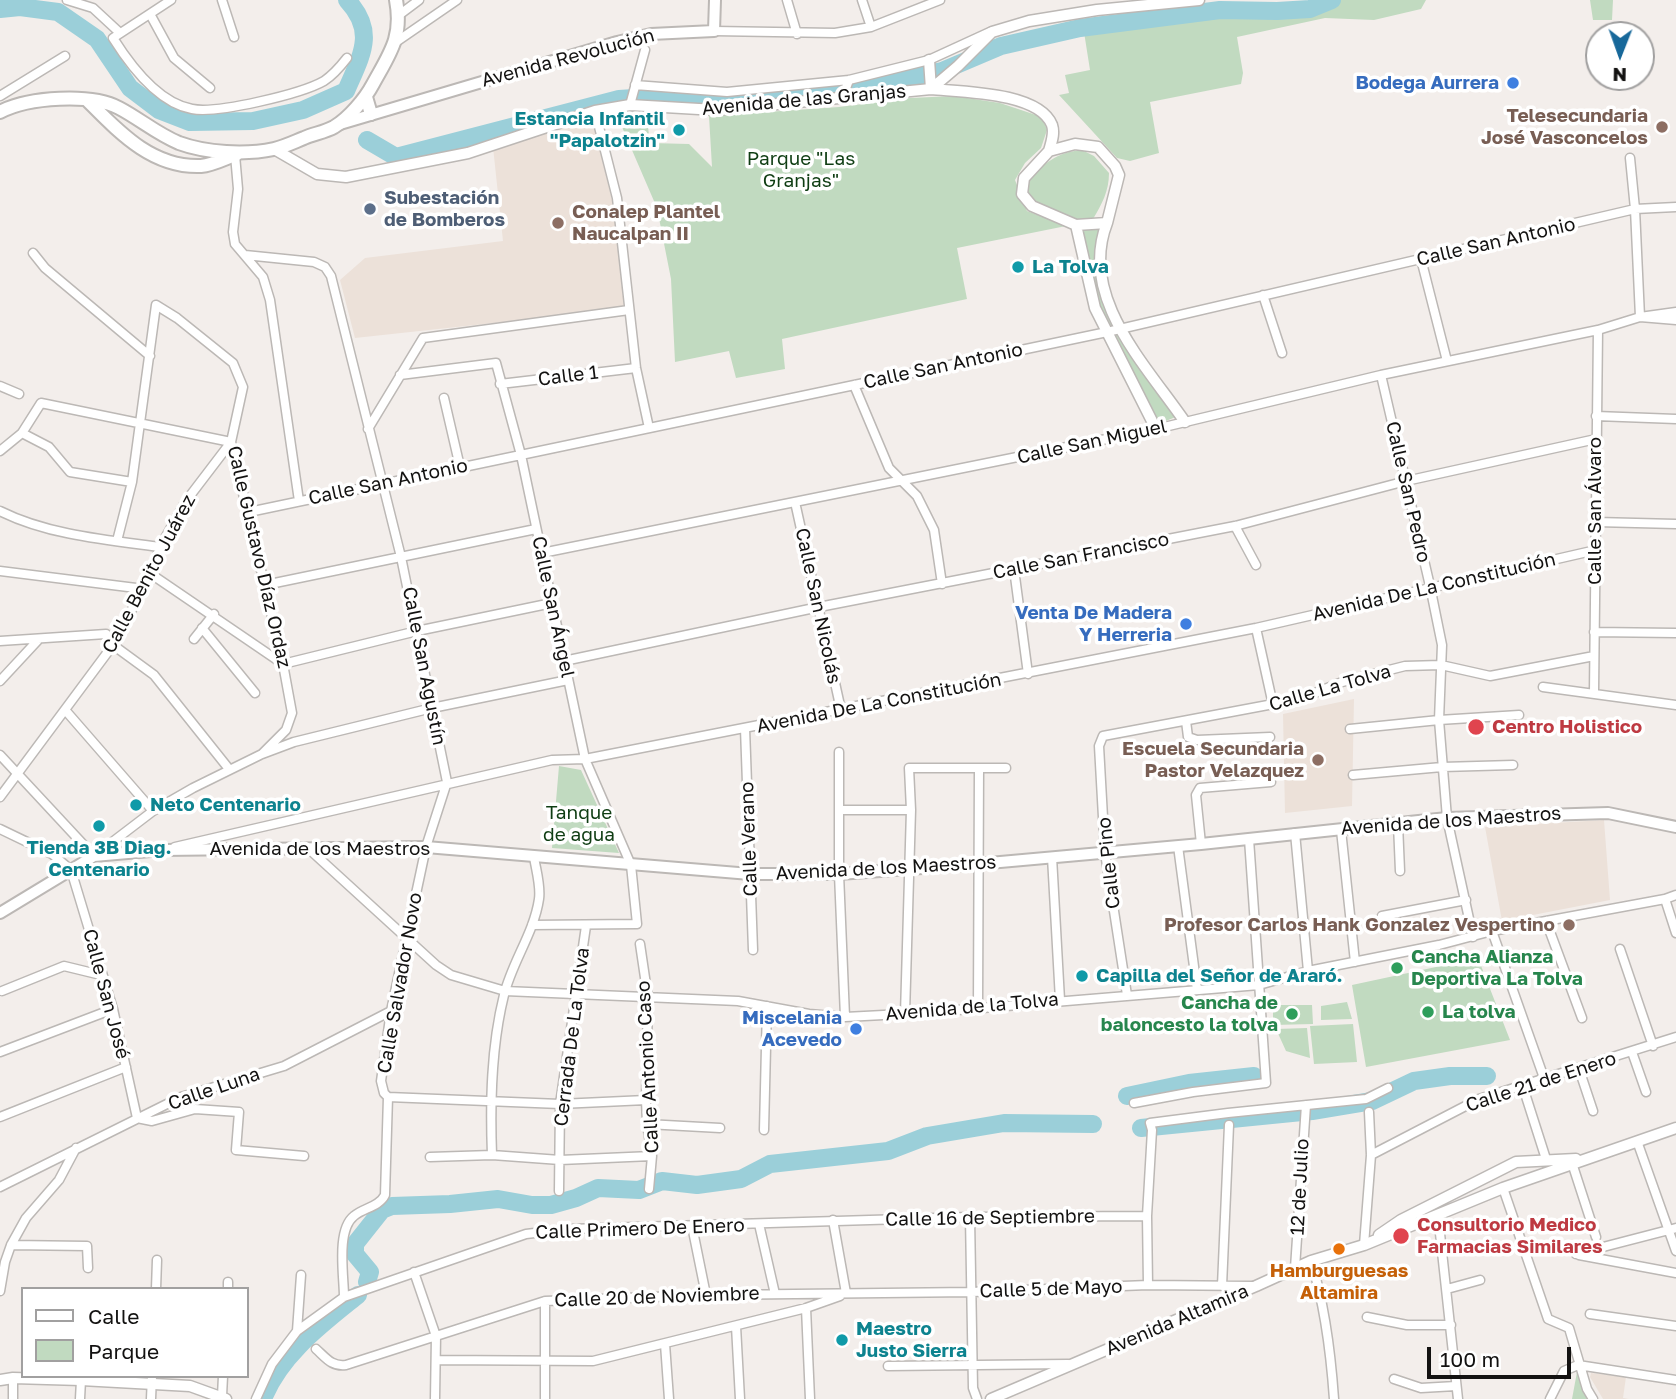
<!DOCTYPE html>
<html>
<head>
<meta charset="utf-8">
<style>
	body { margin:0 }
	#map { position:relative; width:1676px; height:1399px; overflow:hidden; background:#f3eeeb; font-family:"Golos Text",sans-serif }
	canvas { display:block }
	.legend { position:absolute; left:21px; top:1287px; width:228px; height:91px; box-sizing:border-box; background:#fff; border:2px solid #a1a0a0; margin:0; padding:9px 12px; list-style:none; font-size:21px; color:#131211 }
	.legend li { display:flex; align-items:center; gap:14px; height:35px }
	.legend b { width:35px; border:2px solid #a1a0a0 }
	.north { position:absolute; left:1585px; top:21px; width:70px; height:70px; box-sizing:border-box; background:#fff; border:2px solid #a1a0a0; border-radius:50%; rotate:181deg; font-size:19px; font-weight:700; line-height:28px; text-align:center; color:#131211 }
	.north::after { content:''; display:block; margin:auto; width:24px; height:32px; background:#17689a; clip-path:polygon(50% 0,100% 100%,50% 72%,0 100%) }
	.scale { position:absolute; left:1427px; top:1347px; width:144px; height:32px; box-sizing:border-box; border:4px solid #131211; border-top:0; padding-left:9px; font-size:21px; line-height:24px; white-space:nowrap; color:#131211; -webkit-text-stroke:5px #fff; paint-order:stroke }
</style>
</head>
<body>
<div id="map">
<canvas width="1676" height="1399"></canvas>
<ul class="legend">
<li><b style="height:9px;background:#fff"></b>Calle</li>
<li><b style="height:19px;background:#c1dac0"></b>Parque</li>
</ul>
<div class="north">N</div>
<div class="scale">100 m</div>
</div>
<script>
const c = document.querySelector('canvas').getContext('2d');
c.lineJoin = 'round';
function fill(path, color) { c.fillStyle = color; c.fill(path, 'evenodd'); }
function trace(path, color, width, dash) { c.strokeStyle = color; c.lineWidth = width; c.lineCap = dash ? 'butt' : 'round'; c.setLineDash(dash || []); c.stroke(path); }
function drawText(font, color, halo, rows, align = 'center') {
  c.font = font + ' "Golos Text",sans-serif'; c.lineWidth = 7; c.setLineDash([]); c.textBaseline = 'middle'; c.strokeStyle = halo; c.fillStyle = color; for (const [text, x, y, turn = 0] of rows) {
    c.save(); c.translate(x, y); c.rotate((+turn || 0) * Math.PI / 180); c.textAlign = isNaN(turn) ? turn : align; if (halo) c.strokeText(text, 0, 0); c.fillText(text, 0, 0); c.restore();
  }
}
fill(new Path2D(`
	M592 119 613 204 624 306 512 321 355 338 340 280 365 258 503 241 493 147Z
	M1354 699 1352 806 1285 813 1283 714Z
	M1604 820 1610 900 1502 921 1485 827Z
	M1591 1373 1626 1377 1623 1398 1629 1399H1603L1590 1377Z`), '#ece1d9');
fill(new Path2D(`
	M1341 0H1426L1421 9 1374 20 1325 18 1237 37 1243 73 1241 84 1150 102 1159 153 1130 161 1117 158 1059 95 1069 93 1065 75 1090 70 1084 32 1220 14 1311 12Z
	M1590 0H1613L1612 20H1593Z
	M954 96 1000 103 1042 117 1047 130 1041 148 1025 163 1015 180 1027 211 1066 226 957 248 967 299 782 339 785 369 736 378 729 351 675 362 671 279 657 208 622 127 609 128 602 114 646 111 650 143 689 144 712 167 709 116 839 107 910 98Z
	M1082 150 1094 156 1109 173C1109 191 1102 204 1093 219L1074 220 1035 203 1027 194V182C1044 163 1057 152 1082 150Z
	M1107 223 1099 267 1125 328 1178 416 1156 425 1107 332 1076 225Z
	M559 766 581 770 619 853 552 848Z
	M1478 958 1510 1040 1366 1067 1352 985Z
	M1347 1002 1352 1019 1321 1020V1006Z
	M1273 1005H1312L1313 1024 1273 1025Z
	M1353 1024 1357 1062 1314 1064 1310 1026Z
	M1307 1028 1310 1058 1286 1051 1276 1029Z
	M1577 1372 1587 1399H1572Z`), '#c1dac0');
trace(new Path2D(`
	M0 9 20 7 58 12 97 39 130 88 159 110 190 122 253 121 303 110 346 91C361 56 377 32 347 0
	M367 140 396 157 619 99 649 97 723 105 829 89H861L942 71 1001 46 1080 28 1220 10 1277 11 1310 9 1332 0
	M1127 1096 1189 1083 1254 1076
	M1141 1128 1312 1111 1372 1101 1414 1081 1450 1076H1487
	M367 1282 370 1272 355 1254V1244L382 1210 392 1206 450 1204 498 1199 532 1205H551L576 1198 598 1188 639 1190 662 1181 697 1185 741 1179 770 1164 888 1151 927 1136 1004 1123 1093 1124
	M263 1399C280 1355 322 1324 358 1295`), '#9bcfd9', 18);
const minor = new Path2D(`
	M67 0 93 8 120 33
	M171 0 113 38C130 65 158 103 192 109 217 114 301 94 324 81 333 75 340 67 347 58
	M222 0 234 37
	M787 0 797 34
	M862 0 871 27
	M150 14 174 58 210 88
	M399 15 419 0
	M714 31 835 33 871 27 940 0
	M396 42 457 0
	M635 85 727 92 849 80 929 60 990 32
	M0 96 65 56
	M842 99 849 80
	M630 105 645 50
	M595 111 617 198 636 368 649 428
	M235 155 238 189 233 232 235 244 263 277 270 300 299 501
	M1630 158 1635 209 1640 317 1676 320
	M33 253 45 268 150 356
	M245 255 314 262 325 267 331 276 401 557 447 782 426 847 391 1011 381 1081 384 1093 388 1097 385 1195C379 1207 363 1208 354 1216 336 1230 344 1276 344 1297
	M1421 259 1447 361
	M1263 295 1282 353
	M400 375 496 363 521 455 585 759 631 865 637 924 532 925
	M1381 375 1430 586 1442 645 1439 720 1447 818 1473 937
	M500 384 636 368
	M854 385 889 468 917 496 934 530 942 584
	M0 386 19 394
	M444 398 460 467
	M1596 416 1676 419
	M368 429 423 338 629 310
	M22 433 49 447 70 472 132 482
	M0 451 22 433 41 403 231 442
	M795 502 841 710
	M0 511C48 535 107 540 160 547
	M249 512 1107 332 1635 209 1676 207
	M1596 522 1676 524
	M1235 526 1256 565
	M117 541 132 482 156 305 177 318 233 363 243 387 231 442 283 664 292 713 286 730 262 754
	M542 553 1156 429 1381 375 1598 330 1640 317 1676 312
	M1014 569 1028 674
	M0 571 144 589
	M151 574 283 664 417 631 552 603
	M265 585 536 529
	M202 628 255 693
	M1256 628 1273 705
	M1594 632 1676 633
	M194 639 214 614
	M0 641 106 634
	M113 645 154 675 229 769
	M564 661 819 607 1235 526 1406 481 1596 439
	M0 681 39 639
	M1543 687 1676 705
	M1594 692 1598 330
	M66 711 153 811
	M1186 721 1188 737 1197 740 1270 737
	M745 728 753 950
	M1350 729 1439 720 1519 715
	M839 752V874L845 1017
	M0 755 94 856 153 811 193 788 262 754 294 742 432 708 568 680
	M1353 775 1442 767 1513 765
	M0 797 113 645 151 574 160 547 186 501 231 442
	M839 810H911
	M1398 824 1400 871
	M0 829 52 854 71 870 113 1009 137 1118 152 1121 195 1109 239 1112 236 1150 304 1156
	M1341 830 1355 962
	M1295 833 1308 971
	M1201 844 1196 795 1200 788 1271 782
	M1178 846 1197 989
	M175 847 552 760 585 759 1256 628 1596 550
	M310 850 436 965 451 975 505 991 738 1001 809 1014 845 1017 922 1013 1259 985 1308 971 1439 945 1492 931 1665 899 1676 895
	M1052 857 1060 1000
	M1665 899 1676 933
	M1382 916 1466 900
	M1546 921 1582 1018
	M1492 931 1544 1078
	M640 944 648 998 646 1100 647 1124 652 1156 649 1189
	M1620 949 1653 1046
	M2 991 64 966 101 975
	M1127 995 1105 853 1099 746 1103 736 1300 699 1342 682 1405 666 1441 665 1490 676 1594 656
	M978 1008 979 768
	M905 1014 911 810 909 768H1006
	M0 1052 113 1009
	M1632 1052 1646 1092
	M1579 1069 1593 1111
	M1522 1084 1546 1159
	M388 1097 560 1104 646 1100
	M1134 1103 1193 1092 1266 1083 1249 839
	M0 1117 126 1067
	M647 1124 720 1128
	M764 1130 767 1006
	M1637 1141 1676 1251
	M492 1155C490 1102 491 1047 504 995 512 962 534 933 539 899 541 886 536 870 534 857
	M1371 1155 1479 1099 1676 1037
	M430 1157 492 1155 560 1160 652 1156
	M1572 1163 1596 1237
	M0 1187 181 1097 284 1066 391 1011
	M1503 1188 1548 1319 1569 1328 1587 1389 1593 1399
	M559 1191 560 1104 586 926
	M1438 1215 1458 1399
	M970 1217 973 1388 977 1399
	M833 1220 846 1293
	M759 1224 775 1294
	M692 1226 706 1295
	M11 1245 87 1246 88 1268
	M1364 1245 1371 1155 1369 1112
	M1576 1254 1676 1228
	M1579 1255 1676 1273
	M1311 1261C1324 1302 1331 1356 1334 1399
	M1295 1268 1306 1105
	M414 1272 436 1336 435 1399
	M1148 1285 1147 1216 1152 1130 1150 1123 1228 1113 1366 1099 1388 1088
	M1222 1286 1229 1125
	M156 1289 157 1260
	M228 1289V1282
	M1447 1289 1480 1280
	M0 1291 5 1262 11 1245 26 1218 59 1180 76 1148
	M806 1308 810 1399
	M1590 1314 1676 1326
	M1367 1317 1407 1325H1451
	M736 1326 740 1399
	M297 1331 301 1275
	M665 1344 669 1399
	M316 1349C326 1358 332 1367 346 1365L545 1301 706 1295 972 1292 1148 1285 1254 1286
	M437 1360 593 1361 806 1308 840 1296
	M1578 1365 1676 1380
	M888 1366 1068 1364
	M13 1378V1399
	M1394 1379 1421 1388 1456 1386
	M222 1396 223 1376
	M80 1399 81 1380
	M151 1399 152 1376
	M256 1399 272 1364 297 1331 344 1297 526 1234 569 1229 970 1217 1147 1216
	M545 1399V1301
	M1550 1399 1564 1371 1578 1365`);
const tertiary = new Path2D(`
	M929 60 931 89C962 92 1039 92 1052 125 1055 134 1051 143 1049 151
	M1075 144 1098 147 1115 166 1119 175 1107 223 1076 225 1032 206 1022 194 1024 178 1049 151Z
	M274 149 317 174 346 177 468 153 595 111 630 105 716 110 931 89 958 66 992 32 1029 21 1097 10 1199 0
	M1107 223C1078 297 1146 365 1185 422
	M1076 225 1095 308 1156 429
	M1379 1235 1401 1220 1516 1162 1576 1159
	M0 1380 13 1378 81 1380 190 1386 226 1399
	M991 1399 1256 1286 1311 1261 1364 1245 1503 1188 1676 1128`);
const secondary = new Path2D(`
	M340 124 617 42 651 34 714 31 715 0
	M0 913 94 856 162 850 426 847 750 874H839L978 864 1201 844 1447 818 1608 813 1676 827`);
const primary = new Path2D(`
	M366 97 371 114
	M87 100C119 132 152 168 201 166 213 165 226 158 237 154
	M0 112C28 97 91 93 119 108 140 119 157 134 179 143 206 153 246 155 274 149 284 147 294 142 304 138 313 134 325 132 334 127 349 118 365 99 373 84 390 53 403 37 396 0`);
trace(minor, '#bcb8b5', 11);
trace(tertiary, '#bcb8b5', 13);
trace(secondary, '#bcb8b5', 14);
trace(primary, '#bcb8b5', 16);
trace(minor, '#fff', 8);
trace(tertiary, '#fff', 10);
trace(secondary, '#fff', 10);
trace(primary, '#fff', 12);
for (const [x, y, r, color] of [
	[1513,83,7,"#3f7fe0"],
	[1662,127,7,"#8d6e63"],
	[679,130,7,"#0f9aa8"],
	[370,209,7,"#5c6f8a"],
	[558,223,7,"#8d6e63"],
	[1018,267,7,"#0f9aa8"],
	[1186,624,7,"#3f7fe0"],
	[1476,727,9,"#e0444e"],
	[1318,760,7,"#8d6e63"],
	[136,805,7,"#0f9aa8"],
	[99,826,7,"#0f9aa8"],
	[1569,925,7,"#8d6e63"],
	[1397,968,7,"#2e9e5b"],
	[1082,976,7,"#0f9aa8"],
	[1428,1012,7,"#2e9e5b"],
	[1292,1014,7,"#2e9e5b"],
	[856,1029,7,"#3f7fe0"],
	[1401,1236,9,"#e0444e"],
	[1339,1249,7,"#e8710a"],
	[842,1340,7,"#0f9aa8"]
]) { const dot = new Path2D(); dot.arc(x, y, r, 0, 2 * Math.PI); c.fillStyle = color; c.fill(dot); trace(dot, '#fff', 2.5); }
drawText('19px', '#131211', '#fff', [
	["Avenida Revolución",568,58,-15],
	["Avenida de las Granjas",804,100,-5],
	["Calle San Antonio",1496,242,-13],
	["Calle San Antonio",943,366,-12],
	["Calle 1",568,376,-7],
	["Calle San Miguel",1092,442,-12],
	["Calle San Antonio",388,482,-12],
	["Calle San Pedro",1408,492,77],
	["Calle San Álvaro",1595,511,-90],
	["Calle San Francisco",1081,556,-11],
	["Calle Gustavo Díaz Ordaz",259,557,77],
	["Calle Benito Juárez",149,574,-62],
	["Avenida De La Constitución",1434,587,-13],
	["Calle San Nicolás",818,606,78],
	["Calle San Ángel",553,607,78],
	["Calle San Agustín",424,666,79],
	["Calle La Tolva",1330,688,-16],
	["Avenida De La Constitución",879,703,-11],
	["Avenida de los Maestros",1451,821,-4],
	["Calle Verano",749,839,-92],
	["Avenida de los Maestros",320,849],
	["Calle Pino",1109,863,-96],
	["Avenida de los Maestros",886,868,-3],
	["Calle Salvador Novo",400,983,-80],
	["Calle San José",106,994,75],
	["Avenida de la Tolva",972,1007,-5],
	["Cerrada De La Tolva",572,1037,-83],
	["Calle Antonio Caso",648,1067,-93],
	["Calle 21 de Enero",1541,1082,-18],
	["Calle Luna",214,1089,-19],
	["12 de Julio",1300,1187,-87],
	["Calle 16 de Septiembre",990,1218,-1],
	["Calle Primero De Enero",640,1229,-2],
	["Calle 5 de Mayo",1051,1289,-2],
	["Calle 20 de Noviembre",657,1297,-2],
	["Avenida Altamira",1177,1320,-23]
]);
drawText('bold 19px', '#366cbe', '#fff', [
	["Bodega Aurrera",1499,83],
	["Venta De Madera",1172,613],
	["Y Herreria",1172,635],
	["Miscelania",842,1018],
	["Acevedo",842,1040]
], 'right');
drawText('bold 19px', '#785e54', '#fff', [
	["Telesecundaria",1648,116],
	["José Vasconcelos",1648,138],
	["Conalep Plantel",572,212,"left"],
	["Naucalpan II",572,234,"left"],
	["Escuela Secundaria",1304,749],
	["Pastor Velazquez",1304,771],
	["Profesor Carlos Hank Gonzalez Vespertino",1555,925]
], 'right');
drawText('bold 19px', '#0d838f', '#fff', [
	["Estancia Infantil",665,119,"right"],
	["\"Papalotzin\"",665,141,"right"],
	["La Tolva",1032,267],
	["Neto Centenario",150,805],
	["Tienda 3B Diag.",99,848,"center"],
	["Centenario",99,870,"center"],
	["Capilla del Señor de Araró.",1096,976],
	["Maestro",856,1329],
	["Justo Sierra",856,1351]
], 'left');
drawText('19px', '#0f3d13', '#fff', [
	["Parque \"Las",801,159],
	["Granjas\"",801,181],
	["Tanque",579,813],
	["de agua",579,835]
]);
drawText('bold 19px', '#4e5e75', '#fff', [
	["Subestación",384,198],
	["de Bomberos",384,220]
], 'left');
drawText('bold 19px', '#be3a42', '#fff', [
	["Centro Holistico",1492,727],
	["Consultorio Medico",1417,1225],
	["Farmacias Similares",1417,1247]
], 'left');
drawText('bold 19px', '#27864d', '#fff', [
	["Cancha Alianza",1411,957],
	["Deportiva La Tolva",1411,979],
	["Cancha de",1278,1003,"right"],
	["baloncesto la tolva",1278,1025,"right"],
	["La tolva",1442,1012]
], 'left');
drawText('bold 19px', '#c56008', '#fff', [
	["Hamburguesas",1339,1271],
	["Altamira",1339,1293]
]);
</script>
</body>
</html>
